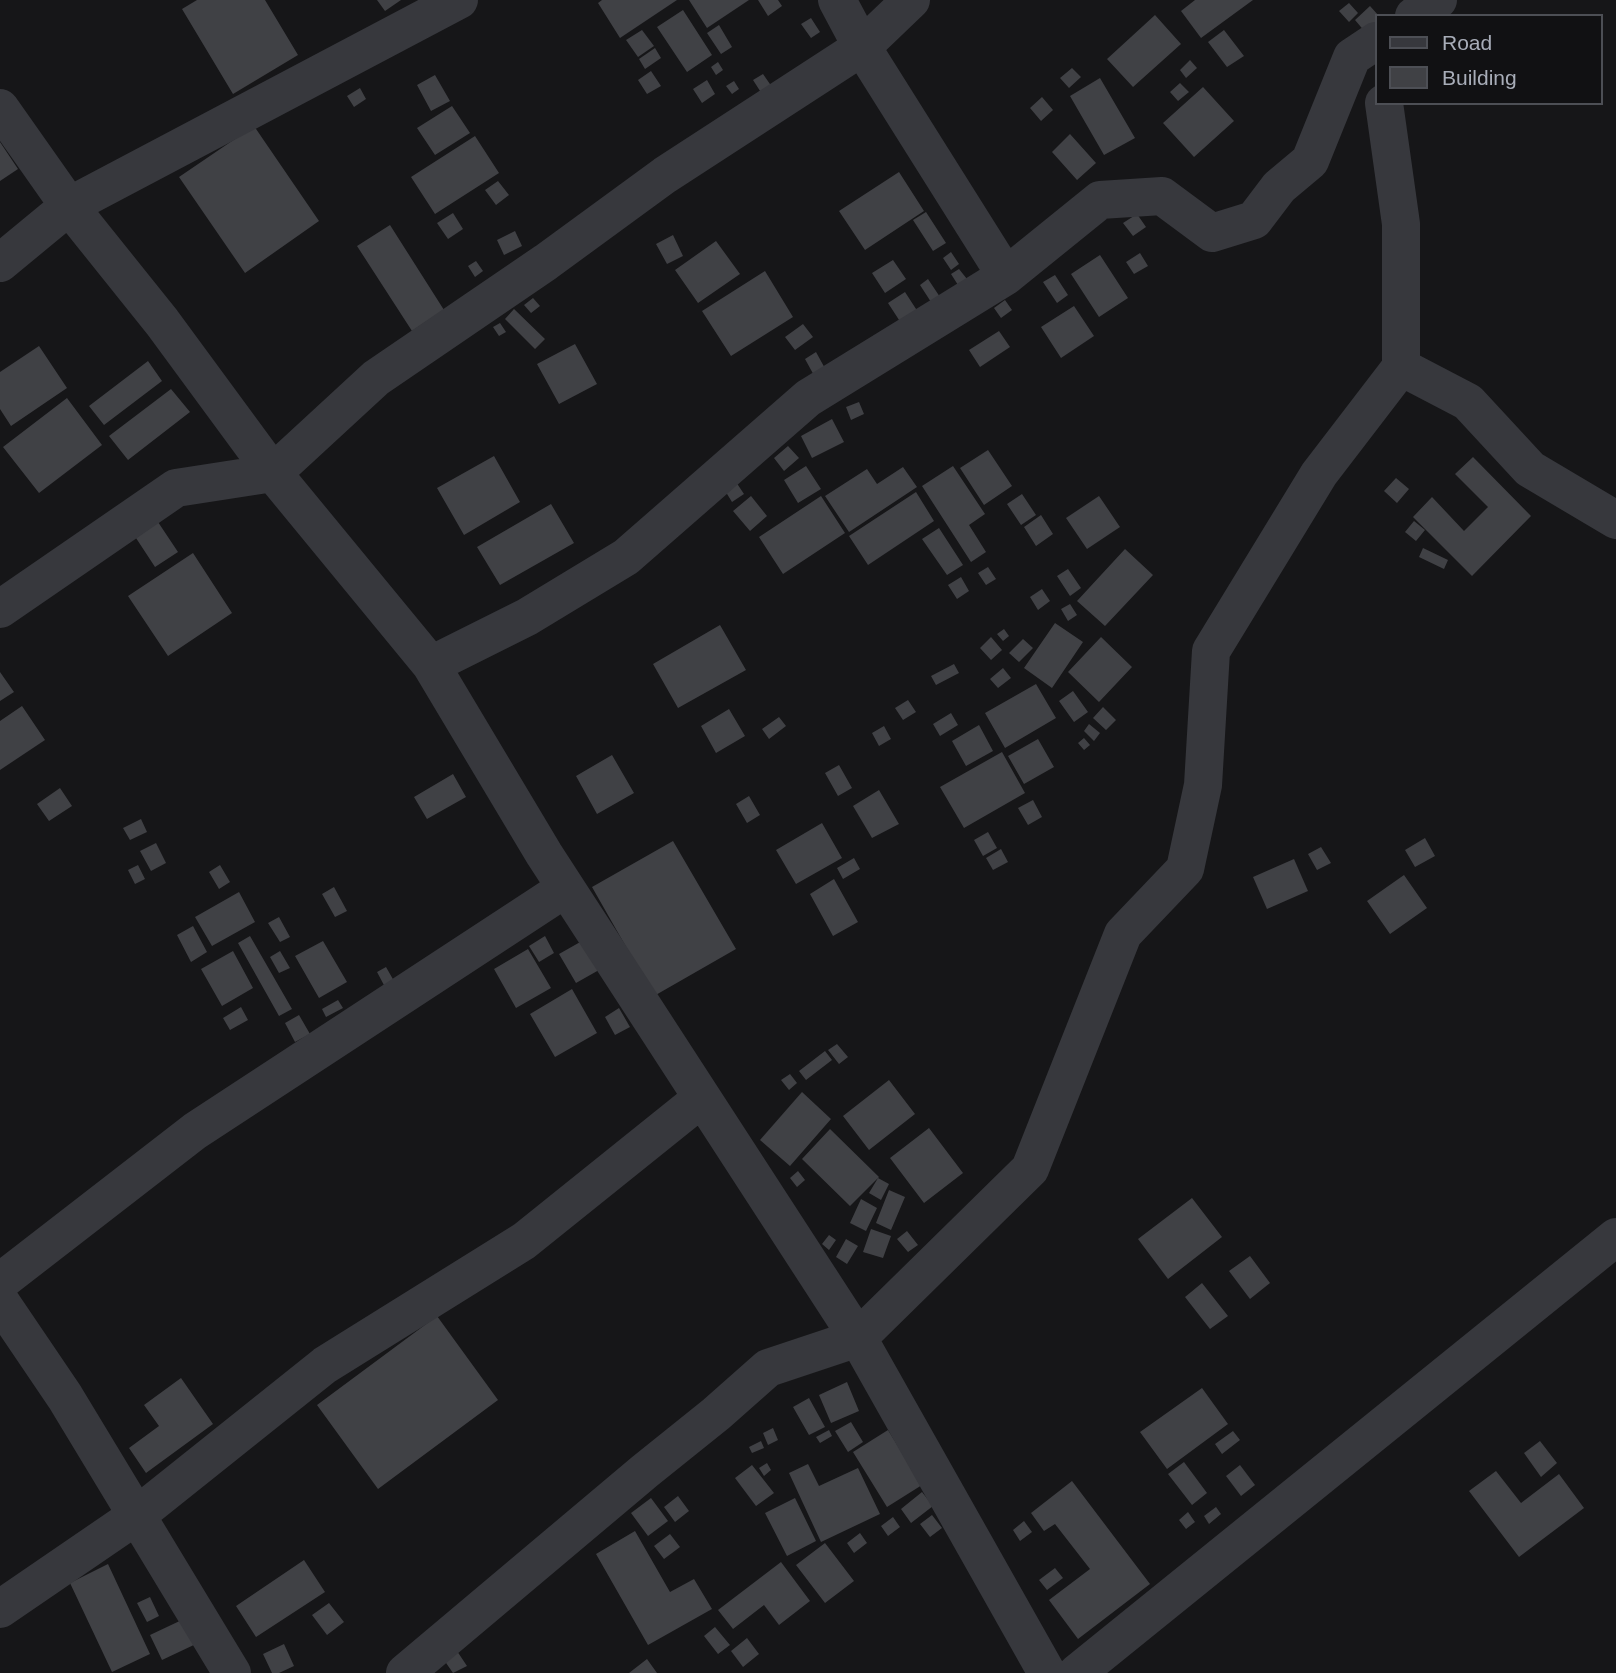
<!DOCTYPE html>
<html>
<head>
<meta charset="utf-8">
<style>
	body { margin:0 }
	#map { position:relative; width:1616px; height:1673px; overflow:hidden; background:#161618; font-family:Helvetica,sans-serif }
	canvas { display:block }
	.legend { position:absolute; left:1375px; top:14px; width:228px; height:91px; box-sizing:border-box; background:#111113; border:2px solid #4d4f55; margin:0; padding:9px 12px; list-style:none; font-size:21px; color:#a8adb8 }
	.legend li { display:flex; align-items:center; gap:14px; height:35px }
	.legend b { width:35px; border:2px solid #4d4f55 }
</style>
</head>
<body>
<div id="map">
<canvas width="1616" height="1673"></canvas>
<ul class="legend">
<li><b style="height:9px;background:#37383d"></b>Road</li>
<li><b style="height:19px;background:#404145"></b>Building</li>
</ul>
</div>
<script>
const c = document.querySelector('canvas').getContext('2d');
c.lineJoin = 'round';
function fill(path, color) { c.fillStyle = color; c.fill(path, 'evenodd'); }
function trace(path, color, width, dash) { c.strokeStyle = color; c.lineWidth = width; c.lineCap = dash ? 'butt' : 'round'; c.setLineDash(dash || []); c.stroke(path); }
fill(new Path2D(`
	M197 0H265L298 55 233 94 182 9Z
	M377 0H401L385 11Z
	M602 0H677L620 38 598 3Z
	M689 0H749L707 28Z
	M758 0H778L782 6 768 16Z
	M1195 0H1253L1201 38 1181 11Z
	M1349 3 1358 13 1349 22 1339 11Z
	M1370 6 1379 16H1376V23L1366 33 1355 20Z
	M683 10 712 55 687 72 657 27Z
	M1155 15 1181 44 1133 87 1107 59Z
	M811 18 820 32 811 38 801 24Z
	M719 25 732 47 721 54 707 33Z
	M642 30 654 46 638 57 626 40Z
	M1224 30 1244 56 1227 67 1208 42Z
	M655 48 661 58 645 69 639 59Z
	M1190 60 1197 68 1186 78 1180 70Z
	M718 62 723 70 716 75 711 67Z
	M1072 68 1081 77 1069 88 1060 78Z
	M651 71 661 86 647 94 638 80Z
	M763 74 772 87 762 94 753 80Z
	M435 75 450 101 431 111 417 85Z
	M1100 78 1135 138 1104 155 1070 96Z
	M707 80 715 94 702 103 693 89Z
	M734 81 739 89 732 94 726 86Z
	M1180 83 1189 92 1178 101 1170 92Z
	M1203 87 1234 121 1194 157 1163 123Z
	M360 88 366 99 354 107 347 96Z
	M1042 97 1053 110 1041 121 1030 108Z
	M452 106 470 133 435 155 417 128Z
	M254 126 319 221 245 273 179 177Z
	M1070 134 1096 163 1077 180 1052 152Z
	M475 136 499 173 435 214 411 177Z
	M0 142 18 169 0 181Z
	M899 172 924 211 865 250 839 211Z
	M498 181 509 195 496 205 485 190Z
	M926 212 946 243 933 251 913 220Z
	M453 213 463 229 448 239 437 223Z
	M1137 214 1146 227 1133 236 1123 223Z
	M390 225 444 310 412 331 357 246Z
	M515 231 522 246 504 255 497 240Z
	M673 235 683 256 667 264 656 244Z
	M716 241 740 274 698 303 675 270Z
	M951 252 959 264 951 270 943 258Z
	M1140 253 1148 266 1134 274 1126 262Z
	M1100 255 1128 298 1099 317 1071 274Z
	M893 260 906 279 885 293 872 273Z
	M476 261 483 271 475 277 468 266Z
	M959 269 967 279 958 285 951 274Z
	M765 271 793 317 731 356 702 311Z
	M1055 275 1068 295 1057 303 1043 282Z
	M928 279 940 297 931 302 920 285Z
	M905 292 918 312 901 323 888 303Z
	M533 298 540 306 531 313 524 305Z
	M1005 300 1012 310 1001 318 994 308Z
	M1074 306 1094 336 1061 358 1041 327Z
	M514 309 545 339 535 349 505 319Z
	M500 323 506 332 499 336 493 327Z
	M803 324 813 337 795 350 785 337Z
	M999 331 1010 347 980 367 969 350Z
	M575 344 597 384 559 404 537 364Z
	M39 346 67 388 11 426 0 409V372Z
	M816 352 827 372 816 379 805 359Z
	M148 361 162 381 104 425 89 406Z
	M171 389 190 412 128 460 109 436Z
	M67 398 102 445 39 493 3 447Z
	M859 402 864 414 851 420 846 407Z
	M832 419 844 442 812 458 801 436Z
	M788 446 799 458 784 471 774 458Z
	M988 450 1012 486 984 505 960 468Z
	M494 456 520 502 464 535 437 488Z
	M1473 457 1531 516 1472 576 1413 517 1432 497 1464 531 1488 507 1455 474Z
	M806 466 821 489 798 503 784 480Z
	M953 466 985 514 969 525 986 552 971 562 922 486Z
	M903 467 917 487 849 532 825 496 867 469 877 484Z
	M1396 478 1409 489 1397 503 1384 491Z
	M736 482 744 494 732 502 724 489Z
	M916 492 934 521 868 565 849 536Z
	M1022 494 1036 515 1021 525 1007 504Z
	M751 496 767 516 750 531 733 511Z
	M821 496 845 533 783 574 759 537Z
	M1099 496 1120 527 1087 549 1066 518Z
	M551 504 574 543 500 585 477 547Z
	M1041 515 1053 534 1036 546 1024 527Z
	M1414 521 1425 530 1416 541 1405 532Z
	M158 522 178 552 155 567 136 538Z
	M939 528 963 565 947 575 922 539Z
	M1423 548 1448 560 1444 569 1419 557Z
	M1125 549 1153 575 1105 626 1077 601Z
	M193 553 232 613 168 656 128 596Z
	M988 567 996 579 986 585 978 573Z
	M1068 569 1081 588 1070 596 1057 576Z
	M961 577 969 591 957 599 948 585Z
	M1042 589 1050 601 1038 610 1030 597Z
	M1070 604 1077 615 1068 621 1061 609Z
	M1055 623 1083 642 1052 688 1024 668Z
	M720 625 746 670 678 708 653 664Z
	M1004 629 1009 636 1003 641 997 634Z
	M991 637 1002 650 991 660 980 648Z
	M1101 637 1132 667 1099 702 1068 672Z
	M1023 639 1033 648 1019 662 1009 653Z
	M954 664 959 673 936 685 931 676Z
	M1003 668 1011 678 998 688 990 679Z
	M0 672 14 692 0 701Z
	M1036 684 1056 718 1005 748 985 713Z
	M1073 691 1088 712 1074 722 1059 701Z
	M908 700 916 712 903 720 895 708Z
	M22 706 45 740 0 770V721Z
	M1103 707 1116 720 1106 730 1093 718Z
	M729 709 745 736 716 753 701 726Z
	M951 713 958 725 940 736 933 724Z
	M779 717 786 726 769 739 762 729Z
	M1089 724 1100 733 1094 741 1084 731Z
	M979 725 993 751 966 766 952 741Z
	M884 726 891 739 879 746 872 733Z
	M1084 738 1090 745 1084 750 1078 743Z
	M1038 739 1054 767 1024 784 1008 756Z
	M1002 752 1025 793 964 828 940 787Z
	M612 755 634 793 597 814 576 776Z
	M839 765 852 788 838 796 825 773Z
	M453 774 466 797 427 819 414 797Z
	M60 788 72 806 49 821 37 804Z
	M879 790 899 824 872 838 853 806Z
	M749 796 760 815 747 823 736 804Z
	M1033 800 1042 817 1028 825 1018 808Z
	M141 819 147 832 130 840 123 828Z
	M822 823 842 858 796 884 776 850Z
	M988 832 997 848 983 856 974 840Z
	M1425 838 1435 856 1415 867 1405 850Z
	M673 841 736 949 654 996 592 887Z
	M156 843 166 863 151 871 140 851Z
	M1321 847 1331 863 1317 870 1308 854Z
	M1001 849 1008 862 993 870 986 858Z
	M854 858 860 869 843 879 837 868Z
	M1294 859 1308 891 1267 909 1253 877Z
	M138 865 145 879 135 884 128 870Z
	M220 865 230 882 219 889 209 872Z
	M1404 875 1427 908 1390 934 1367 901Z
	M834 879 858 922 833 936 810 894Z
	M334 887 347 911 335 917 322 894Z
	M239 892 255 922 212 946 195 917Z
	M279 917 290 937 280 942 268 923Z
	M193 926 207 952 191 962 177 935Z
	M250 936 292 1009 279 1016 238 943Z
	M545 936 554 953 539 962 529 946Z
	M323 941 347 982 319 998 295 956Z
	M582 941 599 970 576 983 559 954Z
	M528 949 551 988 516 1008 494 969Z
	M233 951 253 988 222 1006 201 969Z
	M280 951 290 968 279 973 270 957Z
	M386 967 394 981 385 987 377 972Z
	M572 989 597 1033 555 1057 530 1014Z
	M338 1000 343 1008 326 1017 322 1009Z
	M241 1007 248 1020 230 1030 223 1018Z
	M619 1008 630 1027 615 1035 605 1017Z
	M299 1015 310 1034 295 1042 285 1023Z
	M837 1044 848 1057 839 1064 828 1050Z
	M825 1051 832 1060 806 1080 799 1071Z
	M790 1074 797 1083 789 1090 781 1080Z
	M889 1080 915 1114 869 1150 843 1116Z
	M802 1092 831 1119 790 1166 760 1140Z
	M929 1128 963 1173 924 1203 890 1158Z
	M830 1129 879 1177 878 1178 889 1184 881 1200 869 1193 878 1178 850 1206 802 1159Z
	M798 1171 805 1180 797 1187 790 1178Z
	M889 1190 905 1197 891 1230 876 1223Z
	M1192 1198 1222 1237 1168 1279 1138 1239Z
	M861 1199 877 1208 866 1231 850 1223Z
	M871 1229 891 1236 883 1258 863 1252Z
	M907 1231 918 1245 908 1252 897 1239Z
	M829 1235 836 1240 829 1250 822 1244Z
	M846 1239 858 1246 847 1264 836 1257Z
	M1250 1256 1270 1283 1250 1299 1229 1271Z
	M1202 1283 1228 1316 1210 1329 1185 1297Z
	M437 1316 498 1400 378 1489 317 1405Z
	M181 1378 213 1424 146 1473 129 1448 159 1426 144 1405Z
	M847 1382 859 1411 831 1423 819 1395Z
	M1202 1388 1228 1424 1167 1469 1140 1432Z
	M809 1398 825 1427 809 1435 793 1407Z
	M851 1422 863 1442 848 1452 835 1431Z
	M773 1428 778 1440 768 1445 763 1433Z
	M829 1430 832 1436 820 1443 816 1437Z
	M888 1430 922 1485 887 1507 853 1452Z
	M1233 1431 1240 1440 1222 1454 1215 1444Z
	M761 1441 764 1448 752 1453 749 1447Z
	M1540 1441 1557 1463 1541 1477 1524 1453Z
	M1184 1462 1207 1493 1192 1505 1168 1474Z
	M767 1463 771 1470 764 1476 759 1468Z
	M808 1464 819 1486 858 1468 880 1514 821 1542 789 1473Z
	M752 1465 774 1493 756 1506 735 1478Z
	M1240 1465 1255 1485 1241 1496 1226 1476Z
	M1496 1471 1521 1503 1559 1474 1584 1508 1519 1557 1469 1491Z
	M1072 1481 1150 1584 1078 1639 1049 1600 1090 1569 1055 1524 1044 1531 1031 1513Z
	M922 1492 933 1506 911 1523 901 1509Z
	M678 1496 689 1511 675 1522 664 1507Z
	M651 1498 668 1521 648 1536 631 1513Z
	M795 1498 816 1541 787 1556 765 1513Z
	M1216 1507 1221 1514 1209 1524 1204 1516Z
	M1188 1512 1195 1522 1186 1529 1179 1520Z
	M932 1515 942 1528 930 1537 920 1524Z
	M893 1517 900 1527 888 1536 881 1526Z
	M1024 1521 1032 1532 1020 1541 1013 1530Z
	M635 1531 670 1592 694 1579 712 1609 648 1645 596 1554Z
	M860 1533 867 1543 854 1553 847 1543Z
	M670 1534 680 1547 664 1559 654 1546Z
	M825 1543 854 1581 825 1603 796 1565Z
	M304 1560 325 1592 256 1637 236 1606Z
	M781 1562 810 1601 779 1625 764 1605 733 1629 718 1610Z
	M108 1564 150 1654 112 1672 70 1583Z
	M1055 1568 1063 1578 1047 1590 1039 1580Z
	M150 1597 159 1616 147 1622 137 1603Z
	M329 1603 344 1622 327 1635 312 1615Z
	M186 1618 198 1643 162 1660 150 1635Z
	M715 1627 730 1645 718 1654 704 1636Z
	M747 1638 759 1654 743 1667 731 1651Z
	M284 1644 294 1666 279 1673H272L263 1654Z
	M457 1651 467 1666 453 1673 444 1660Z
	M647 1659 657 1673H629Z`), '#404145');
trace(new Path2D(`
	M911 0 862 47 665 175 546 262 376 378 273 473 431 665 544 854 858 1338 1047 1673
	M1414 16 1438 0
	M0 108 69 206 162 322 273 473 176 488 0 609
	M0 263 69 206 459 0
	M1006 276 1100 200 1162 196 1212 233 1254 220 1279 187 1310 161 1352 57 1376 41
	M1401 367 1468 402 1530 469 1616 520
	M431 665 527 617 626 557 808 398 1006 276 862 47 837 0
	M0 1282 195 1131 566 888
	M0 1301 65 1397 232 1673
	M0 1609 136 1516 325 1365 524 1241 702 1098
	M405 1673 645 1471 716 1414 768 1368 858 1338 1030 1169 1123 934 1185 869 1203 785 1211 651 1319 474 1401 367V224L1384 103
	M1077 1673 1616 1237`), '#37383d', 38);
</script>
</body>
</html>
